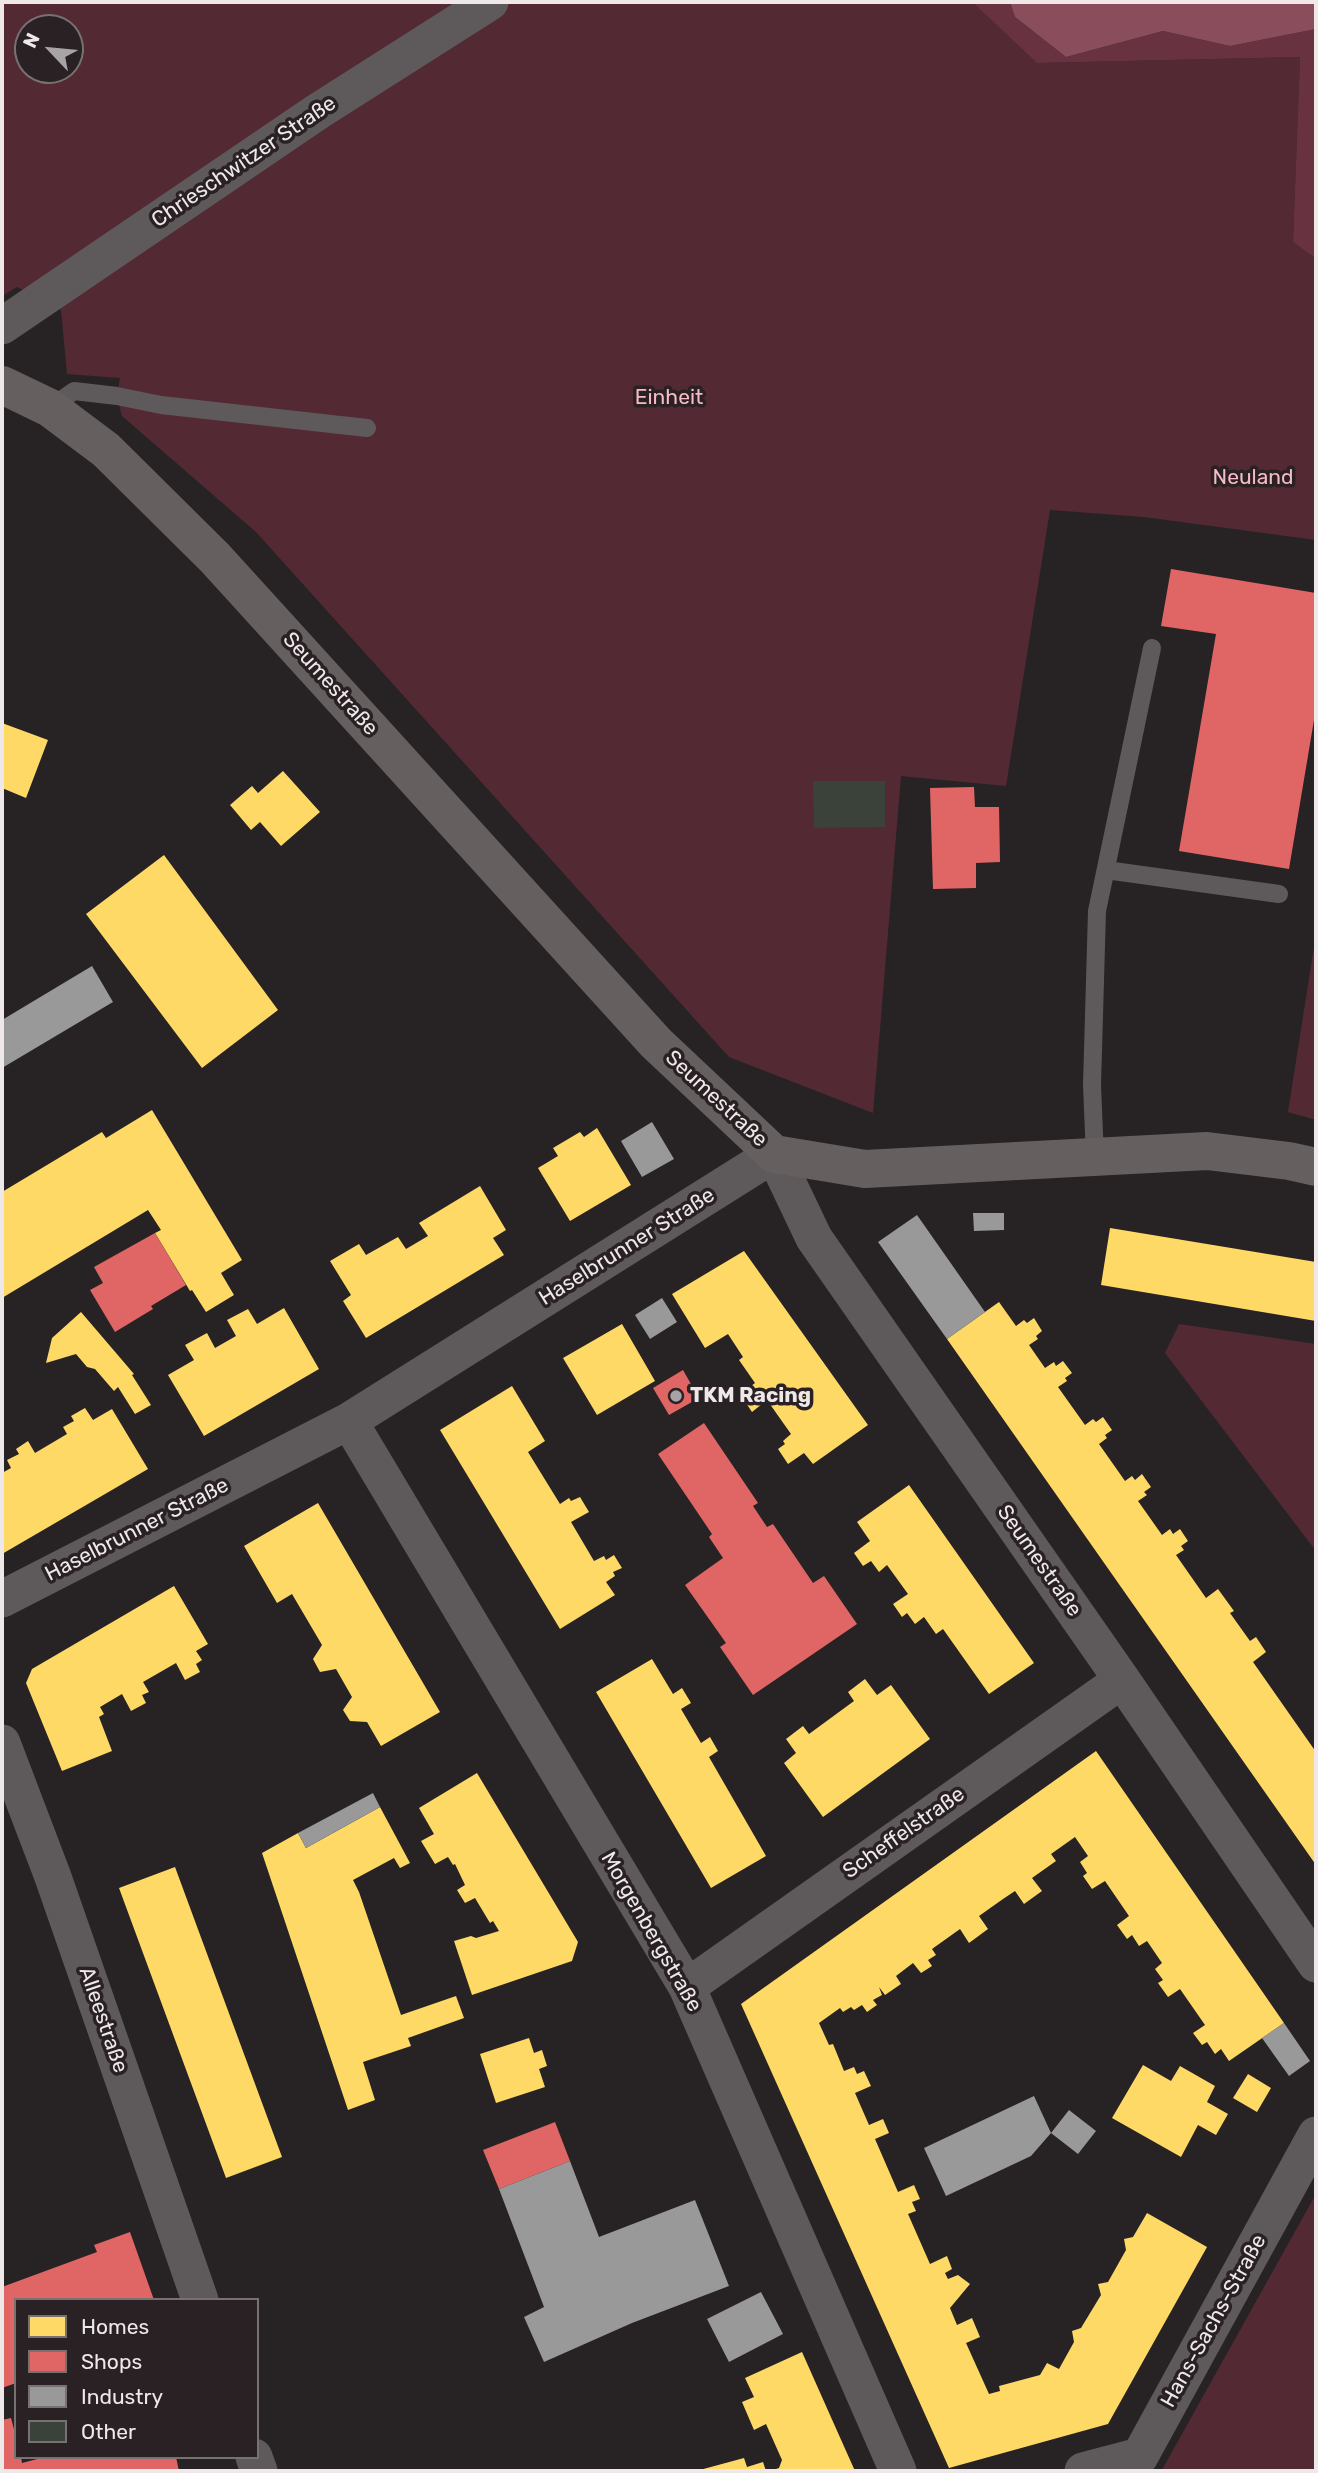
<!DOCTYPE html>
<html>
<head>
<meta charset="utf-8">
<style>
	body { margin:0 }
	#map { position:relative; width:1318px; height:2473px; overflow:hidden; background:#272324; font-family:Rubik,sans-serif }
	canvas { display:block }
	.frame { position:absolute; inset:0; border:4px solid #eee8e9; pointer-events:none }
	.legend { position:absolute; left:14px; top:2298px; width:245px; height:161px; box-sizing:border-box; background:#292123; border:2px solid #787172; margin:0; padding:9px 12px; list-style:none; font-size:21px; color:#eee8e9 }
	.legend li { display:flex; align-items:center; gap:14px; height:35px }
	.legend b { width:35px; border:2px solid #787172 }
	.north { position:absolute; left:14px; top:14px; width:70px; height:70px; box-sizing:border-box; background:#292123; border:2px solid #787172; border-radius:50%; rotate:296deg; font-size:19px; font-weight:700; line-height:28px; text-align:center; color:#eee8e9 }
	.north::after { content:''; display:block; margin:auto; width:24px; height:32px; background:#a8a3a4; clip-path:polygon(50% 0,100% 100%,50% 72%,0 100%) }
</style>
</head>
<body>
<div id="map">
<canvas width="1318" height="2473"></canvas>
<div class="frame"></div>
<ul class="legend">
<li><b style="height:19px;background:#ffd966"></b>Homes</li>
<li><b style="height:19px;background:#e06666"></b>Shops</li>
<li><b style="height:19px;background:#999"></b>Industry</li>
<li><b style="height:19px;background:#3a423a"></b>Other</li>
</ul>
<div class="north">N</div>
</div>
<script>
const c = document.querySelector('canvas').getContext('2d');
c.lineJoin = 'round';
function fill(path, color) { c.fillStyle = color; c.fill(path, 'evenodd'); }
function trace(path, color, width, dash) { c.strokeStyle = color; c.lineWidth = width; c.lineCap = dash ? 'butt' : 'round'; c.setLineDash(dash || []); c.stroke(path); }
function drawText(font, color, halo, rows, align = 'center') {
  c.font = font + ' Rubik,sans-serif'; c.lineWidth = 7; c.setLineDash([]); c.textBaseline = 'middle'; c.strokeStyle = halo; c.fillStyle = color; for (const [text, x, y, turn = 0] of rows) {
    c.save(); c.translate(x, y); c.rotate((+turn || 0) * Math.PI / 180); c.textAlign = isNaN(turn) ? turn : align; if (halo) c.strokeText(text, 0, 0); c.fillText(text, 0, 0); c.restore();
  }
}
fill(new Path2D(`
	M2 2H972L1037 63 1300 57 1293 242 1316 259V540L1144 517 1050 510 1006 786 901 776 873 1113 729 1057 256 532 122 416 117 396 120 378 67 374 61 310 17 287 2 296ZM28 28H70V70H28Z
	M1316 934V1120L1288 1112Z
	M1179 1324 1316 1344V1551L1165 1353Z
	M1316 2194V2471H1164L1163 2468Z`), '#532a34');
fill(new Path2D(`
	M972 2H1010L1015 17 1066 57 1163 31 1230 46 1316 29V259L1293 242 1300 57 1037 63Z`), '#693240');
fill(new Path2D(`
	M1010 2H1316V29L1230 46 1163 31 1066 57 1015 17Z`), '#894d5b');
fill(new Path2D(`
	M2 723 48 740 26 798 2 788Z
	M283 771 320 812 281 846 260 822 251 830 230 805 252 786 258 793Z
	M164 855 278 1010 202 1068 86 914Z
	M152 1110 242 1260 221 1273 234 1295 206 1312 192 1290 190 1291 155 1233 161 1230 148 1210 2 1298V1192L102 1132 106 1138Z
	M597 1128 631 1185 570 1221 538 1168 558 1156 553 1148 580 1132 584 1137Z
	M480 1186 506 1230 493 1238 504 1255 366 1338 343 1301 351 1295 330 1261 359 1244 366 1255 398 1237 406 1249 428 1236 419 1223Z
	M1110 1228 1316 1262V1321L1101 1285Z
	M744 1251 868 1425 813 1464 804 1453 788 1464 778 1449 785 1444 783 1441 791 1434 767 1400 752 1412 742 1397 749 1392 747 1389 755 1383 739 1360 743 1357 728 1334 705 1348 672 1294Z
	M999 1302 1016 1326 1024 1320 1027 1323 1034 1318 1042 1331 1036 1336 1038 1339 1029 1345 1045 1368 1054 1362 1056 1366 1063 1361 1072 1373 1065 1378 1067 1381 1058 1387 1085 1425 1093 1419 1096 1422 1103 1417 1112 1430 1105 1435 1107 1438 1099 1444 1125 1481 1132 1476 1135 1480 1142 1474 1151 1487 1144 1492 1147 1495 1138 1501 1162 1535 1170 1529 1173 1534 1180 1529 1188 1541 1181 1546 1184 1550 1176 1555 1206 1598 1218 1589 1234 1611 1230 1613 1250 1641 1256 1637 1266 1652 1253 1662 1316 1752V1865L947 1339Z
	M284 1308 319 1369 204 1436 168 1375 194 1360 185 1345 207 1333 215 1348 236 1336 227 1320 248 1309 257 1324Z
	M81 1312 134 1374 132 1375 151 1405 135 1414 118 1387 114 1391 95 1369 87 1367 76 1354 46 1363 52 1338Z
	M622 1324 655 1381 597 1415 563 1358Z
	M512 1386 545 1441 528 1452 560 1504 569 1498 571 1501 580 1497 589 1512 571 1522 594 1561 604 1556 606 1560 614 1555 622 1568 613 1572 615 1576 606 1582 615 1595 560 1629 440 1430Z
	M85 1408 93 1420 112 1409 148 1469 2 1554V1473L11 1468 7 1460 19 1454 16 1449 28 1441 35 1453 67 1434 63 1427 74 1421 71 1416Z
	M909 1485 1034 1663 989 1694 943 1629 936 1634 924 1617 915 1624 907 1613 902 1617 893 1604 908 1594 887 1565 879 1572 871 1561 863 1566 854 1553 870 1541 857 1522Z
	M318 1503 440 1712 381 1746 367 1722 350 1721 343 1710 352 1697 336 1669 320 1672 313 1659 322 1645 292 1594 277 1603 244 1546Z
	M174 1586 208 1644 196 1651 202 1660 196 1664 200 1672 185 1680 176 1663 143 1682 149 1692 142 1695 146 1703 131 1711 122 1694 100 1707 104 1714 99 1717 112 1751 62 1771 26 1683 32 1669Z
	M652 1659 673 1694 682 1688 691 1703 681 1709 701 1743 710 1737 718 1751 709 1757 766 1856 711 1888 596 1692Z
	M865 1679 877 1695 891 1685 930 1739 823 1817 784 1763 796 1753 786 1739 803 1726 809 1734 854 1701 848 1692Z
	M1096 1751 1284 2023 1229 2061 1221 2049 1215 2054 1207 2042 1202 2045 1193 2033 1205 2025 1180 1989 1168 1997 1158 1983 1163 1980 1155 1969 1162 1963 1147 1941 1139 1946 1132 1935 1127 1939 1117 1925 1129 1916 1105 1881 1092 1889 1083 1876 1087 1873 1080 1862 1088 1856 1075 1837 1051 1854 1056 1861 1032 1878 1042 1891 1024 1904 1015 1891 1003 1899 979 1916 988 1929 969 1943 960 1929 932 1949 936 1955 928 1960 932 1966 921 1973 913 1963 896 1976 901 1984 885 1995 879 1987 882 1995 873 2000 877 2005 867 2012 862 2005 854 2010 851 2007 843 2012 840 2008 819 2023 829 2045 833 2044 844 2071 854 2067 857 2074 864 2071 871 2086 855 2093 869 2125 883 2119 889 2133 875 2139 898 2192 914 2185 920 2199 912 2202 916 2211 908 2214 930 2264 947 2256 952 2269 945 2273 948 2279 958 2275 970 2284 950 2308 957 2325 972 2318 980 2337 966 2343 989 2394 1000 2391 999 2386 1040 2375 1047 2363 1059 2369 1074 2342 1072 2331 1081 2328 1101 2295 1098 2284 1108 2282 1126 2250 1124 2239 1133 2237 1147 2213 1207 2247 1108 2424 949 2468 741 2004Z
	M477 1773 578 1942 572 1961 472 1995 454 1941 471 1936 476 1938 499 1931 493 1921 490 1923 475 1898 465 1903 457 1890 465 1885 455 1864 453 1865 448 1857 435 1864 421 1841 434 1834 419 1808Z
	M380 1807 410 1863 400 1868 394 1858 353 1880 359 1892 401 2015 456 1996 464 2018 408 2038 411 2046 363 2062 375 2100 348 2110 262 1853 298 1833 306 1848Z
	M175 1867 282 2157 226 2178 119 1888Z
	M529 2038 534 2053 542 2050 547 2066 539 2069 545 2087 496 2103 480 2054Z
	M1143 2065 1171 2081 1180 2066 1215 2086 1207 2102 1228 2114 1216 2135 1198 2125 1181 2157 1112 2118Z
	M1248 2074 1271 2088 1257 2112 1233 2098Z
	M802 2352 830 2415 855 2471H770L779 2468 782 2460 766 2424 754 2430 742 2402 754 2397 745 2378Z
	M744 2458 747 2467 763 2462 766 2471H696Z`), '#ffd966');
fill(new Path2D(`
	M1171 569 1316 593V708L1289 869 1179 851 1216 634 1161 626Z
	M974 787 975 807H999L1000 862 976 863V888L933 889 930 788Z
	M155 1233 186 1285 151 1306 153 1309 115 1332 90 1290 103 1283 94 1267Z
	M683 1370 699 1398 669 1415 653 1388Z
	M704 1423 758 1503 753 1506 767 1527 773 1524 813 1583 824 1576 857 1624 753 1695 720 1647 726 1643 685 1585 723 1558 709 1537 712 1534 658 1454Z
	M555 2122 570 2161 499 2189 483 2150Z
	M130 2232 154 2300H16V2383L2 2388V2287L97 2252 94 2245Z
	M11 2418 16 2437V2457H21L22 2463 45 2457H176L179 2471H2V2420Z`), '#e06666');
fill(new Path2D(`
	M92 966 113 1002 2 1068V1020Z
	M652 1122 674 1159 642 1177 621 1141Z
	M973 1213H1004V1230L974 1231Z
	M917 1215 985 1312 947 1339 878 1242Z
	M662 1298 677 1322 650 1339 635 1315Z
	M373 1793 380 1807 306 1848 298 1833Z
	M1284 2023 1310 2061 1289 2076 1262 2038Z
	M1034 2096 1051 2133 1031 2156 946 2196 924 2148Z
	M1069 2110 1096 2131 1078 2154 1051 2133Z
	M570 2161 599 2237 695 2200 729 2286 632 2323 544 2362 524 2317 544 2307 499 2189Z
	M761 2292 783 2334 729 2362 707 2319Z`), '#999');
fill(new Path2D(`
	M813 781H885V827L814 828Z`), '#3a423a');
trace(new Path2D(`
	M50 408 74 391 117 396 161 405 367 428
	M1106 870 1279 894
	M1095 1157 1092 1085 1097 911 1152 648`), '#5e5a5b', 18);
trace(new Path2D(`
	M2 326 317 112 490 2
	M349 1421 687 1987 898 2471
	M2 1599 349 1421 774 1154 814 1238 1122 1680 1316 1964
	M2 1743 53 1877 200 2300
	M687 1987 1122 1680
	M254 2457 259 2471
	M1083 2471 1140 2456 1316 2135`), '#5e5a5b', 37);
trace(new Path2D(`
	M2 385 50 408 106 450 215 558 656 1043 774 1154 865 1169 1207 1151 1289 1161 1316 1167`), '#665f60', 38);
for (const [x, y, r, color] of [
	[676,1396,7,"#a8a3a4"]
]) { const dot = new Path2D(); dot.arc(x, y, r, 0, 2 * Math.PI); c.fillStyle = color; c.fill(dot); trace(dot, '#292123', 2.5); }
drawText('21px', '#eee8e9', '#292123', [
	["Chrieschwitzer Straße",244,162,-34],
	["Seumestraße",330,684,48],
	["Seumestraße",716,1099,43],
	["Haselbrunner Straße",627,1247,-32],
	["Haselbrunner Straße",137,1530,-27],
	["Seumestraße",1039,1561,55],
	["Scheffelstraße",904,1833,-35],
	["Morgenbergstraße",651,1932,60],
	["Alleestraße",103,2020,71],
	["Hans-Sachs-Straße",1214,2321,-61]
]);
drawText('21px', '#f7bac6', '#292123', [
	["Einheit",669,398],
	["Neuland",1253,478]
]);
drawText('bold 21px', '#eee8e9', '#292123', [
	["TKM Racing",690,1396]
], 'left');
</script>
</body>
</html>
